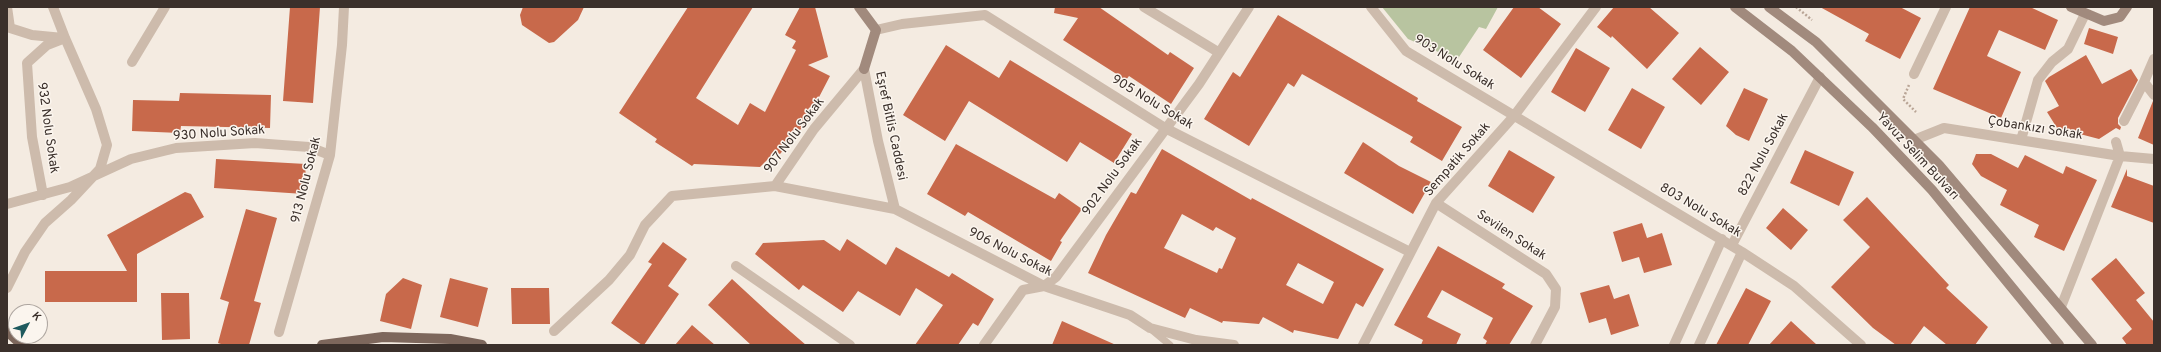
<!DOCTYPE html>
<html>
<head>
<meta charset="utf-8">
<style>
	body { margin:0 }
	#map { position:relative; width:2161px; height:352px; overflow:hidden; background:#f4ebe1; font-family:Overpass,sans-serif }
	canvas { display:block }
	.frame { position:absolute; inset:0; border:8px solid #3b302b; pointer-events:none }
	.north { position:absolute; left:8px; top:304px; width:40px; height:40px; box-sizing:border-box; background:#fbf5ee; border:1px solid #aea6a0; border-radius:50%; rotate:49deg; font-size:11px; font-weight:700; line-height:16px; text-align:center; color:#3b302b }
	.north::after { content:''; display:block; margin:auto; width:14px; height:18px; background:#1f5a5e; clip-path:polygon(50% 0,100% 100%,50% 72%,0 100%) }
</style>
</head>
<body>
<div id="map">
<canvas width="2161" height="352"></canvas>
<div class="frame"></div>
<div class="north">K</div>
</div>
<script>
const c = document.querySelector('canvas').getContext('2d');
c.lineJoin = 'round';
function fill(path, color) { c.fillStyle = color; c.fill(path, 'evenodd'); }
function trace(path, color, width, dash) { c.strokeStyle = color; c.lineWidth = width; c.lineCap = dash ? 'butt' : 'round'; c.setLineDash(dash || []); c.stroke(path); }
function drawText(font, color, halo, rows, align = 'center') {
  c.font = font + ' Overpass,sans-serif'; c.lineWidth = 3; c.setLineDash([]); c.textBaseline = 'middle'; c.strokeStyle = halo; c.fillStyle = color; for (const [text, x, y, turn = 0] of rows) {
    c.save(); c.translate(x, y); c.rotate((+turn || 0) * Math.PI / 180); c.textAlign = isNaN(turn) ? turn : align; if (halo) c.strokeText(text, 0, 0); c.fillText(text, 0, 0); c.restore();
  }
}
fill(new Path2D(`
	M1382 7H1498L1486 29 1479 27 1457 60 1408 39Z`), '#b8c4a0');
fill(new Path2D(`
	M290 7H320L313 103 283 101Z
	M523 7H584L578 20 554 42 549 43 522 25 520 15Z
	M688 7H753L696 98 738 125 750 103 765 112 796 50 792 48 796 41 785 35 800 7H815L828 57 808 65 830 76 805 124 780 154 775 152 760 167 694 164 692 166 655 142 657 139 619 113Z
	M1055 7H1099L1168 55 1170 52 1194 68 1171 104 1129 76 1126 80 1063 40 1078 18 1054 13Z
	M1514 7H1538L1561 24 1521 78 1483 50Z
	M1614 7H1649L1679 33 1647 69 1612 36 1611 38 1597 27Z
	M1820 7H1900L1921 18 1900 59 1865 41 1869 34Z
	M1970 7H2030L2058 20 2045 50 1999 30 1987 56 2021 72 2001 118 1933 89Z
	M1278 15 1418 98 1417 101 1462 127 1442 161 1410 142 1413 137 1302 74 1294 87 1288 83 1249 146 1204 119 1233 72 1240 77Z
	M2089 28 2118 37 2113 54 2084 44Z
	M946 45 999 78 1010 60 1132 134 1114 163 1080 142 1067 162 969 101 945 141 903 115Z
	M1700 47 1729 72 1701 105 1672 79Z
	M1576 48 1610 68 1585 112 1551 92Z
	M2086 55 2102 84 2131 69 2138 80 2118 118V124L2121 127 2120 130 2116 128 2099 139 2057 128 2047 112 2059 106 2045 81 2049 77Z
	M1632 88 1665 107 1641 149 1608 130Z
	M1744 88 1768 99 1749 141 1736 135 1726 126Z
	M180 93 271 95 270 128 181 126 180 133 132 131 133 100 179 101Z
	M2153 101H2154V145L2138 138Z
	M1363 142 1399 166 1431 182 1413 214 1344 173Z
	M956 144 1055 199 1059 193 1082 209 1060 241 1062 242 1051 261 968 212 965 216 927 194Z
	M1162 149 1251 200 1252 198 1384 269 1363 307 1356 303 1338 339 1294 330 1293 333 1263 317 1259 324 1223 321 1222 323 1190 308 1185 318 1088 273 1106 235 1131 192 1136 194ZM1182 214 1213 231 1216 227 1236 238 1222 269 1219 268 1217 273 1164 248ZM1298 263 1334 282 1323 304 1286 285Z
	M1509 150 1555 177 1533 213 1488 186Z
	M1805 150 1854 172 1839 206 1790 183Z
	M1976 154H1991L2018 168 2025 155 2063 174 2066 166 2097 180 2064 251 2034 237 2039 225 2000 205 2007 190 1981 176 1972 164Z
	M216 159 306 164 304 194 214 188Z
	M2127 169V176L2154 186V223L2111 207Z
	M185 192 191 194 204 217 137 254V302H45V271H127L107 235Z
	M1867 197 1949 285 1946 288 1988 327 1975 345H1947L1924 326 1910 345H1896L1873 328 1831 287 1870 247 1843 220Z
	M1783 208 1808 230 1791 250 1766 228Z
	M246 209 277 218 254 301 261 303 249 345H224L218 343 229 302 220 299Z
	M1642 223 1647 238 1662 233 1672 265 1644 273 1639 257 1622 262 1613 232Z
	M847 239 886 265 896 247 949 277 952 273 994 299 978 326 973 323 958 345H915L943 305 916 288 900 316 858 291 843 312 803 285 799 290 755 254 763 243 824 240 840 251Z
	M663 242 687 259 668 286 679 294 644 345H642L611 323 652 264 648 262Z
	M1438 246 1505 284 1502 288 1533 306 1509 345H1485L1487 341 1483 338 1493 318 1442 290 1427 317 1461 334 1456 345H1421L1423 340 1394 325Z
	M2116 258 2145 293 2136 300 2154 322V345H2127L2122 338 2132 329 2091 279Z
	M403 278 422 285 411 329 380 321 386 294Z
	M450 278 488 288 478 327 440 317Z
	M732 279 770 314 806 345H751L708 305Z
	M1609 285 1614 299 1629 294 1639 326 1611 335 1606 318 1589 323 1580 293Z
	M511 288H549L550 324H512Z
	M1746 288 1771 301 1748 345H1716Z
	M161 293H189L190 339 162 340Z
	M1062 321 1116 345H1052Z
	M1791 321 1817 345H1769Z
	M692 325 715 345H675Z`), '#c8694b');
trace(new Path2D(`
	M1796 7 1812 20
	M1909 85 1903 99 1916 112`), '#b9a596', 2.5, [2, 2]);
trace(new Path2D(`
	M1152 330 1170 345`), '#cdbbac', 7);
trace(new Path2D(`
	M7 7 10 28 32 35 63 38
	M1144 7 1218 52
	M1371 7 1406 51 1742 252 1794 286 1861 345
	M876 30 902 24 985 15 1165 128 1410 252
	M2154 59 2144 82 2154 95
	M132 62 165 7
	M864 69 878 141 895 209
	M1914 74 1946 7
	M2124 121 2144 82
	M1914 140 1944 128 2120 156 2154 159
	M2021 140 2038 80 2052 62 2068 49 2085 14
	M775 186 895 209 1044 286 1130 315 1150 328 1196 340 1234 345
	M43 195 32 137 27 63 47 45 65 38
	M1436 203 1546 274 1556 289 1555 307 1535 345
	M7 204 70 187 131 159 176 148 255 143 309 147 330 155
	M1732 245 1820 77
	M736 266 850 345
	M7 288 25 252 45 223 71 200 100 169 107 145 96 109 65 38 53 7
	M2061 307 2120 156 2116 142
	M554 331 609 280 630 255 645 225 672 196 775 186 814 129 864 69
	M279 332 330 155 342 45 344 7
	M984 345 1023 290 1044 286 1056 277 1199 84 1249 7
	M1363 345 1436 203 1514 116 1596 7
	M1674 345 1722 239
	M1699 345 1742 252`), '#cdbbac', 10);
trace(new Path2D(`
	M859 7 876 30 864 69
	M1735 7 1792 51 1872 127 1932 190 2059 345
	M1769 7 1816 42 1939 165 2092 345
	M2071 7 2104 21 2120 17 2127 7`), '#a18a7d', 10);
trace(new Path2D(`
	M7 331 22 345
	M322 345 383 337 450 339 482 345`), '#7d675c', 10);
drawText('13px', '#3b302b', '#fbf5ee', [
	["903 Nolu Sokak",1454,63,32],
	["905 Nolu Sokak",1152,103,31],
	["Eşref Bitlis Caddesi",890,126,78],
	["932 Nolu Sokak",47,128,82],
	["Çobankızı Sokak",2035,129,9],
	["930 Nolu Sokak",219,134,-4],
	["907 Nolu Sokak",795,136,-53],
	["822 Nolu Sokak",1764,155,-62],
	["Yavuz Selim Bulvarı",1917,157,47],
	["Sempatik Sokak",1458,160,-49],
	["902 Nolu Sokak",1113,177,-54],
	["913 Nolu Sokak",307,180,-76],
	["803 Nolu Sokak",1700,211,31],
	["Sevilen Sokak",1511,236,33],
	["906 Nolu Sokak",1010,253,27]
]);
</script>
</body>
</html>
